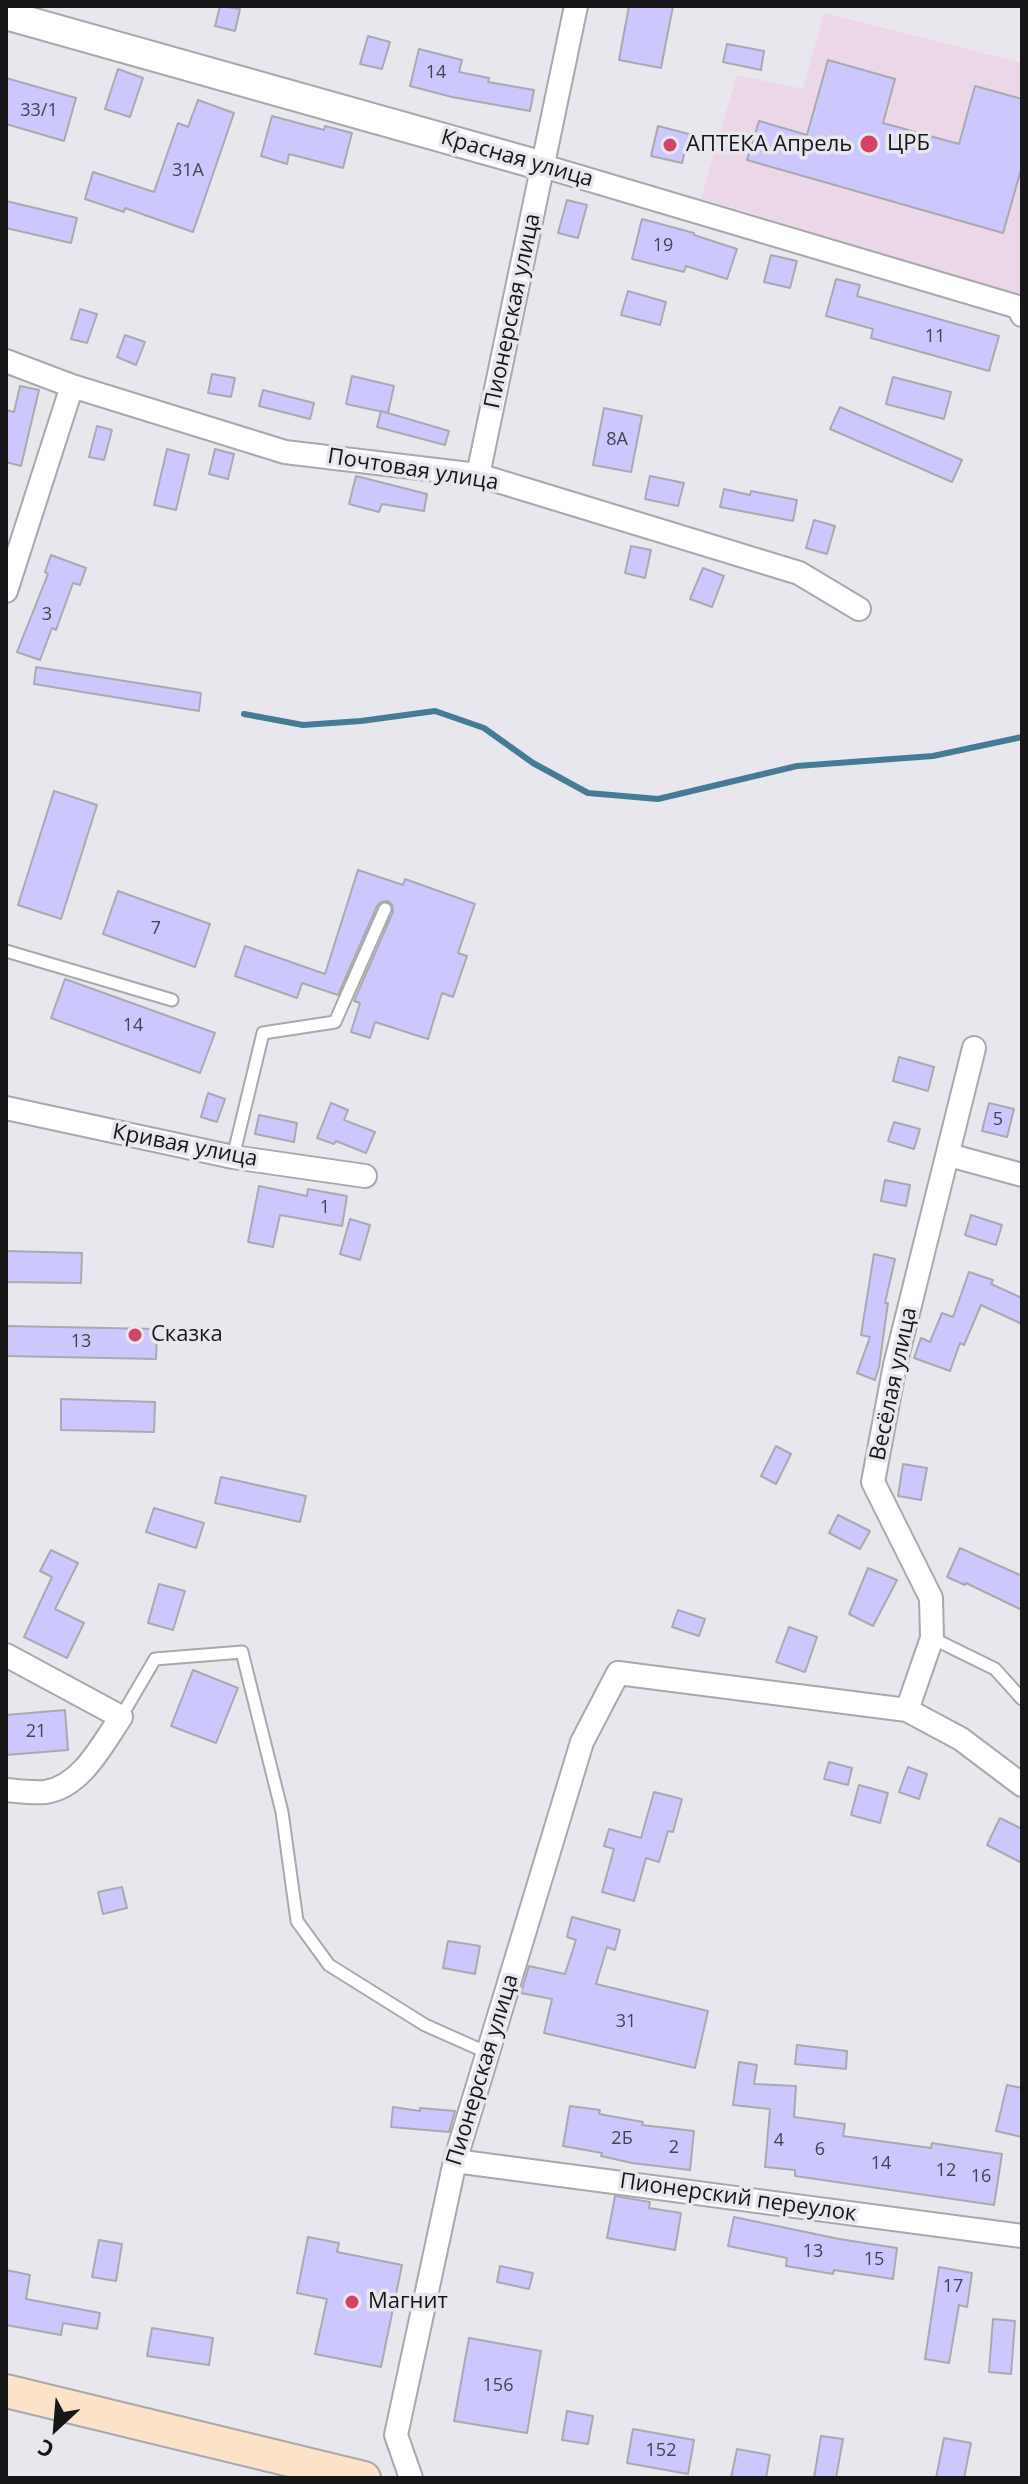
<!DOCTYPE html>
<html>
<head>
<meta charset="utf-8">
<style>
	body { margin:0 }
	#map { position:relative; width:1028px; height:2484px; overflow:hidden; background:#e8e7ed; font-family:"Open Sans",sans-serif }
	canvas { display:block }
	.frame { position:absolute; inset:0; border:8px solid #161618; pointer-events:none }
	.north { position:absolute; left:16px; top:2388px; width:80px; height:80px; -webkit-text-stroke:6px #e8e7ed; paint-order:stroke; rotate:206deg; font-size:22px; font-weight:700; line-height:32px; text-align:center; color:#161618 }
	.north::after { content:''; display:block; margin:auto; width:28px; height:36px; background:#161618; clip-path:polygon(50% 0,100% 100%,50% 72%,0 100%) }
</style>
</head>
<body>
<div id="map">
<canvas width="1028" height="2484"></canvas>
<div class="frame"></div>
<div class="north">С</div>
</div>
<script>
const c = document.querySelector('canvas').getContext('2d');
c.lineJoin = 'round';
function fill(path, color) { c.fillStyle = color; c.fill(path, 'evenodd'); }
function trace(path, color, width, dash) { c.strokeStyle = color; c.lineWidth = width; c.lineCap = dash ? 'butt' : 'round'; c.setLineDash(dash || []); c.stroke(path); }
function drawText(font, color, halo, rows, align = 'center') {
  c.font = font + ' "Open Sans",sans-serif'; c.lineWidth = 7; c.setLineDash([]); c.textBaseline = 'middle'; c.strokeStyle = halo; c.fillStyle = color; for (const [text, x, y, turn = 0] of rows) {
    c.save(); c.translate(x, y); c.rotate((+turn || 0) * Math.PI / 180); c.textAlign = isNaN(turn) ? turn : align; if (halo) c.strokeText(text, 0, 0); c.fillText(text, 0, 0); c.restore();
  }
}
fill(new Path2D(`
	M824 13 1022 63V296L701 198 737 75 803 89Z`), '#ebd7e7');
trace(new Path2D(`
	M244 714 303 725 361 721 435 711 484 728 533 763 588 793 658 799 797 766 933 756 1022 737`), '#467b95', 6);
const building = new Path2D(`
	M220 6 240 9 235 31 215 26Z
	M629 6H673L661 68 619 60Z
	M368 36 390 42 382 69 360 64Z
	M727 44 764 51 761 70 723 62Z
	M419 49 462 60 459 72 489 78 488 82 534 90 530 111 452 97 410 86Z
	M828 60 895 79 883 123 959 144 975 86 1022 99V166L1003 233 747 160 759 121 807 135Z
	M118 69 143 78 130 117 105 109Z
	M6 78 76 98 64 141 6 124Z
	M198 100 234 113 193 232 125 208 124 212 85 199 93 172 154 192 178 123 188 127Z
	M272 116 324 130 325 126 352 133 343 168 289 154 287 164 261 156Z
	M658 126 689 134 682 163 651 156Z
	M567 200 587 205 578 238 558 233Z
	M6 201 77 218 71 243 6 228Z
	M642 219 694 233V235L737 249 727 279 686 266 684 272 632 259Z
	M771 255 797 261 790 288 764 282Z
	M836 279 860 285 857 296 999 336 989 371 871 338 873 329 826 316Z
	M628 291 666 302 660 325 621 315Z
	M80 309 97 314 87 343 71 339Z
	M125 335 145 342 136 365 117 357Z
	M212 374 235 378 231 397 208 393Z
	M352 376 394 386 388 413 346 404Z
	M893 377 951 392 944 419 886 404Z
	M20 386 39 390 21 466 6 462V410L14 412Z
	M263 390 314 403 310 419 259 406Z
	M840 407 962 460 952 482 830 429Z
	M604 408 642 416 631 472 593 465Z
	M381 411 449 431 445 445 377 427Z
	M97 426 112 430 104 460 89 457Z
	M167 449 189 455 176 510 154 505Z
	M215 449 234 454 228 479 209 474Z
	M356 476 427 494 424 511 382 504 379 512 349 504Z
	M650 476 684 483 678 506 645 499Z
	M724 489 750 495 751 491 797 500 793 521 720 507Z
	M814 520 835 526 827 554 806 548Z
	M631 546 651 550 645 578 625 573Z
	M51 555 86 568 80 585 73 583 56 630 52 628 40 660 17 652 48 574 45 572Z
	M703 568 724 576 712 607 690 599Z
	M36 667 201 693 199 711 34 684Z
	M54 791 97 805 61 919 18 905Z
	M358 870 403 885 405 879 475 904 458 953 467 956 453 997 442 993 428 1039 375 1022 370 1038 351 1032 360 1003 354 1001 393 912 392 905 388 901 381 902 377 906 338 995 302 983 297 998 235 976 245 946 325 974Z
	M118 891 210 924 195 967 103 934Z
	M65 979 215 1033 200 1073 51 1018Z
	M899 1057 934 1067 928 1091 893 1081Z
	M208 1093 225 1099 217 1122 201 1117Z
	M331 1103 348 1110 344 1120 375 1132 366 1153 336 1141 334 1144 317 1138Z
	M989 1103 1014 1109 1007 1137 982 1131Z
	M259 1115 297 1123 294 1142 255 1134Z
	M894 1122 920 1129 914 1149 888 1141Z
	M885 1180 910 1185 906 1206 881 1201Z
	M259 1186 307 1196 308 1189 347 1196 342 1226 280 1215 273 1247 248 1242Z
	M971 1215 1002 1225 996 1245 965 1235Z
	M350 1219 370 1225 360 1260 340 1254Z
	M6 1251 82 1253 81 1283 6 1282Z
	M874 1254 895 1259 885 1303H888L879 1367 875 1380 857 1373 870 1337 861 1335Z
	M969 1272 993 1280 991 1284 1022 1298V1324L981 1305 964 1345 960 1343 950 1371 914 1358 921 1338 930 1342 942 1313 953 1317Z
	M6 1326 157 1329 156 1359 6 1356Z
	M61 1399 155 1402 154 1432 61 1430Z
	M776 1446 791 1454 776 1484 761 1476Z
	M903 1464 927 1468 921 1500 898 1496Z
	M221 1477 306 1496 300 1522 215 1503Z
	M154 1508 204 1523 196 1548 146 1532Z
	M838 1515 870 1531 860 1549 829 1533Z
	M960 1548 1022 1576V1610L966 1583 965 1585 947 1577Z
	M51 1550 78 1563 55 1609 84 1623 67 1658 24 1637 52 1577 40 1571Z
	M868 1568 897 1580 873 1626 849 1614Z
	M159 1584 185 1591 173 1630 148 1623Z
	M678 1610 705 1619 699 1636 672 1627Z
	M789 1627 817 1637 805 1672 776 1662Z
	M193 1670 238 1688 216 1743 171 1726Z
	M65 1710 68 1750 6 1755V1715Z
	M829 1762 852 1768 848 1785 824 1779Z
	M908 1767 927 1774 919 1799 899 1792Z
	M859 1785 888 1793 880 1823 851 1815Z
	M654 1792 682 1799 673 1832 668 1831 659 1862 646 1858 634 1901 602 1892 614 1849 604 1846 609 1829 641 1838Z
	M1000 1818 1022 1829V1863L987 1845Z
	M122 1887 127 1908 103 1914 98 1892Z
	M572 1917 620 1930 615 1950 607 1947 596 1984 708 2011 695 2068 544 2033 552 1999 521 1993 529 1966 565 1974 576 1940 567 1937Z
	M448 1941 480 1946 475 1974 443 1968Z
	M797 2045 847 2051 846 2069 795 2064Z
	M739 2062 757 2065 754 2084 796 2086 794 2117 845 2124 843 2136 931 2148 932 2143 1002 2154 994 2205 795 2176V2170L765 2167 770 2109 733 2105Z
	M1007 2085 1022 2088V2137L996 2131Z
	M570 2106 600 2110 599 2114 643 2122 642 2125 694 2131 690 2170 632 2163 601 2156 602 2153 563 2146Z
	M393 2107 420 2111V2108L455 2111 449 2132 391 2127Z
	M615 2196 650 2202 649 2208 681 2213 675 2250 607 2238Z
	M734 2217 839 2239 897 2248 893 2279 834 2270 833 2274 786 2266 787 2258 728 2246Z
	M308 2237 339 2243 337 2252 402 2265 381 2367 315 2354 327 2299 297 2293Z
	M99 2240 122 2244 116 2281 92 2277Z
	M500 2266 533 2273 529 2289 497 2282Z
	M939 2267 972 2273 967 2307 959 2305 949 2363 925 2359Z
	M6 2270 30 2275 26 2299 100 2313 97 2329 63 2323 61 2335 6 2325Z
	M993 2319 1015 2321 1011 2374 989 2372Z
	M152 2328 213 2338 209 2365 147 2356Z
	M469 2338 541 2351 527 2433 454 2421Z
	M567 2411 593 2416 588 2444 562 2440Z
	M633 2429 694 2440 688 2474 627 2463Z
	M821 2436 843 2439 836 2478H814Z
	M944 2438 971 2443 964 2478H936Z
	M737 2449 770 2455 766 2478H731Z`);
fill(building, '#ccc8fe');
trace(building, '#a9a9af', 2);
const service = new Path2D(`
	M6 951 172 1000
	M233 1157 263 1033 335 1022 385 909
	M932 1638 995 1669 1022 1699
	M121 1717 155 1659 242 1652 282 1812 297 1921 329 1965 425 2025 488 2053`);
const minor = new Path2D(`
	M543 166 1018 307 1022 315
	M6 361 72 386 285 452 478 475 799 573 859 609
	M478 475 576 6
	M6 591 72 386
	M6 1108 233 1157 365 1176
	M949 1155 1022 1175
	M6 1655 121 1717C102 1745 81 1787 45 1792 33 1793 18 1791 6 1790
	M907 1710 932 1638 931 1598 873 1482 895 1365 974 1048
	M455 2161 1022 2236
	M411 2478 396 2435 455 2161 582 1742 618 1673 907 1710 961 1739 1022 1785`);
const tertiary = new Path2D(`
	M6 15 543 166`);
const secondary = new Path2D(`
	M6 2391 364 2478`);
trace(service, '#a8a8ad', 15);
trace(minor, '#a8a8ad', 26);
trace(tertiary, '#a8a8ad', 32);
trace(secondary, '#a8a8ad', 36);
trace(service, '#fff', 11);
trace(minor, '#fff', 22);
trace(tertiary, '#fff', 28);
trace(secondary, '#fbe2c8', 32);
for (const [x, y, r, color] of [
	[869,144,10,"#d24367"],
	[670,145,8,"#d24367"],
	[135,1335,8,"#d24367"],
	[352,2302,8,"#d24367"]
]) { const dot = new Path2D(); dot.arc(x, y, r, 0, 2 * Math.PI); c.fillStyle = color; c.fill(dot); trace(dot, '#e8e7ed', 3); }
drawText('18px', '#444252', null, [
	["14",436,73],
	["33/1",39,111],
	["31А",188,171],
	["19",663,246],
	["11",935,337],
	["8А",617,440],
	["3",47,615],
	["7",156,929],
	["14",133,1026],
	["5",998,1120],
	["1",325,1208],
	["13",81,1342],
	["21",36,1732],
	["31",626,2022],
	["2Б",622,2139],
	["4",779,2141],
	["2",674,2148],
	["6",820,2150],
	["14",881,2164],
	["12",946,2171],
	["16",981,2177],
	["13",813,2252],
	["15",874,2260],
	["17",953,2287],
	["156",498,2386],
	["152",661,2451]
]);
drawText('22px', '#161618', '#e8e7ed', [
	["ЦРБ",887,144],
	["АПТЕКА Апрель",686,145],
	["Сказка",151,1335],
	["Магнит",368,2302]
], 'left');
drawText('22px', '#161618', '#e8e7ed', [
	["Красная улица",517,159,16],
	["Пионерская улица",513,311,-78],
	["Почтовая улица",413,470,9],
	["Кривая улица",185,1146,11],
	["Весёлая улица",894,1384,-78],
	["Пионерская улица",483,2070,-73],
	["Пионерский переулок",738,2198,8]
]);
</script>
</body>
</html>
